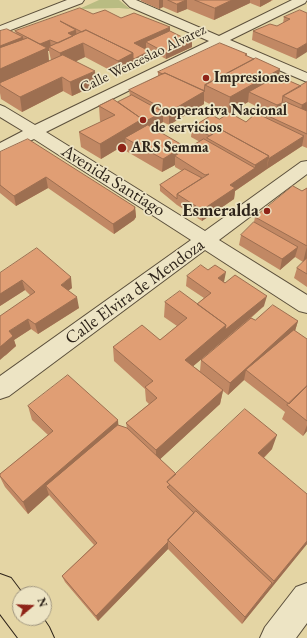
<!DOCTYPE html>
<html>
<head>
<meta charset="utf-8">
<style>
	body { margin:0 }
	#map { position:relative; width:307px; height:638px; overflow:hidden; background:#e4d5a4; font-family:"EB Garamond",serif }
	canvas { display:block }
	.north { position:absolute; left:12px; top:586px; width:40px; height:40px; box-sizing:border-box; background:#ede4c4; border:1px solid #a19780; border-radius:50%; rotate:71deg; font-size:11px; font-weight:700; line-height:16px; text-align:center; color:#2e241a }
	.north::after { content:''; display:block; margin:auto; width:14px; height:18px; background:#8f2418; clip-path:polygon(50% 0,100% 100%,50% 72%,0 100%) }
</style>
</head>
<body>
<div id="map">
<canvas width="307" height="638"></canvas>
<div class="north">N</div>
</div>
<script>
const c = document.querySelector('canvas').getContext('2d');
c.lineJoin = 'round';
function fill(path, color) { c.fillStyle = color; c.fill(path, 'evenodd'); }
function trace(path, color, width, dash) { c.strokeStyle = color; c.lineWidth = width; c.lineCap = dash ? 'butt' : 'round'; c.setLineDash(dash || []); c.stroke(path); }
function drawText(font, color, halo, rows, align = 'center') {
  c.font = font + ' "EB Garamond",serif'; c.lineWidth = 3.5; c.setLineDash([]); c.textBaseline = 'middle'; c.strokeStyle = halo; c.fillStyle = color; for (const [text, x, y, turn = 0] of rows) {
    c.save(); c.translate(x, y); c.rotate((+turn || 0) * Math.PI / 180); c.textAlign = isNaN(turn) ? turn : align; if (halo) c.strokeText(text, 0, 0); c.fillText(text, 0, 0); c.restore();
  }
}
fill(new Path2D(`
	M99 0H119L130 9 119 8 79 9Z`), '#b9bc82');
const minor = new Path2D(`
	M67 0H84L82 3 0 34V26Z
	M123 0H136L219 36 292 0H307L305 3 230 40 307 73V82L220 45 46 132 205 231 301 162 307 161V174L219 240 307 295V313L299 311 205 250 9 396 0 399V376L191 240 34 139 0 154V143L23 131 0 117V105L5 107 35 125 209 41 130 7Z
	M307 583V623L296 638H260L265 627 296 587Z`);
const major = new Path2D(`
	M0 574 11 578 23 594H20V618H43L49 627 54 638H18L0 614Z`);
trace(minor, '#5c503c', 2);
trace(major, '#2e241a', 2);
fill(minor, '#ede4c4');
fill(major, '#e4d5a4');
fill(new Path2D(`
	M141 0H273L260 7 250 3 214 20 187 9 177 13 163 7 159 9 141 1Z
	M307 13 296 59 252 40 253 31 277 26 283 23 284 17Z
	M93 14 121 18 170 31 192 42V47L166 59 146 48H144L149 51V61L135 68H133L119 75 85 57 76 61 96 85 72 96 63 91 22 112 1 99 0 93V31L16 34 15 31ZM48 51H49L51 60 49 61Z
	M247 54V56L279 76 301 86 307 82V148L302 146 267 169 235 191 234 199 202 221 177 205 160 191V185L182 171 175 167V165L162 172 126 151V144L101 159 81 147 79 132 101 122 100 121 99 106 118 102 130 96 129 90 158 77V72ZM204 101 228 114 248 102 269 113 266 115V118L246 122 219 119 192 127 191 137 200 142 184 151 153 128 163 122 169 125 204 104Z
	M0 152 135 207 136 217 134 220 114 234 48 188 16 206 0 193Z
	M307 188V258L303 262 295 257 280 270 239 245 241 235 254 222 255 217Z
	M307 258V287L294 278 297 268Z
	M0 273 72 288 68 291 79 308 38 334 31 329 14 340 16 346 5 356 30 295 25 290 0 306Z
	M187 276 224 282 264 306 251 318 255 320 298 321 295 331 307 339V431L303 436 282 419 285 412 244 380 228 395 223 391 220 404 160 459 176 474 272 449 264 458 307 544 242 624 168 549 98 621 65 582 62 576 94 545 49 495 28 514 5 487 0 477V474L48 435 32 420 28 406 118 420V425L127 428 126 423 149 404 146 401 145 389 114 361 113 347 160 340 177 326 164 317 165 302 197 304 204 298 186 286ZM249 319 201 360 200 371 193 366Z`), '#c18864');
fill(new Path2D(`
	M159 0H163V7L159 9Z
	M186 0H187V9L177 13V4Z
	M232 0H250V3L214 20 215 8Z
	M260 0H271V1L260 7Z
	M170 27V37L146 42V48L134 53V43Z
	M76 30 77 46 83 43 85 57 62 68 60 53 68 33Z
	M23 37 25 52 0 61V46Z
	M50 40 51 48 49 47V51H48L49 62 0 85V69L39 44Z
	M192 42V47L166 59V53Z
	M307 43V52L296 59 297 49Z
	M149 51V61L135 68 134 59Z
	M133 53V68L119 75 118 61Z
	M280 69 278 85 249 92 248 102 228 114 230 97Z
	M95 71 96 85 72 96 70 82Z
	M62 77 63 91 22 112 20 97Z
	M204 91V104L169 125V112Z
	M307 102V114L298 122 302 105Z
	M282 103 280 113 275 116 277 105Z
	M163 112V122L142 134 125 138 126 144 101 159 100 144 142 119Z
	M304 136 302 146 267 169 268 159Z
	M184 146V159L175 156V165L162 172 163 159Z
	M269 156 267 169 235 191 234 199 202 221V210L230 185 255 168V165Z
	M46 177 48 188 16 206 14 196Z
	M135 207 136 217 134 220 114 234 113 224Z
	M307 246V258L303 262Z
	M298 247 295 257 280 270 282 259Z
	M226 272 224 282 216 288 218 278Z
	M71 277 72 288 62 295 61 285Z
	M22 280 25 290 0 306V294Z
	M267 296 264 306 184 374 185 360 226 325Z
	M77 297 79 308 38 334 35 324Z
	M28 319 31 329 14 340 16 346 0 360V347L9 331Z
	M298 321 294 334 246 370 244 380 228 395 230 383Z
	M223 390 220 404 156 463V450Z
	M118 420 119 434 46 486 49 495 28 514 23 502Z
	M307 425V431L303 436Z
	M277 435 272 449 254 467 258 453Z
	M307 541V544L242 624 245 617Z
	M168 542V549L98 621 96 616Z`), '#9d6f51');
const building = new Path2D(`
	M168 0H186L177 4Z
	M195 0H232L215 8Z
	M80 8 93 14 105 10 121 18 134 13 170 27 134 43 149 51 134 59 133 58V53L86 30 82 32 60 21 76 30 68 33 73 36 58 43 50 40 40 44 15 31Z
	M300 10 307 13V43L297 49 253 31 270 24 277 26 290 19 284 17Z
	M7 29 23 37 0 46V31Z
	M86 30 133 53 118 61 83 43 60 53 49 47Z
	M170 31 192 42 166 53 146 42Z
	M28 38 47 48 0 69V48Z
	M220 43 247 54 245 55 254 59 205 85 204 91 165 73 163 74 158 72Z
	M63 55 95 71 70 82 62 77 20 97 0 85V83Z
	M256 58 280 69 230 97 205 85Z
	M165 73 205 91 169 112 129 90Z
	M278 76 301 86 283 96 282 103 277 105 249 92Z
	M307 82V102L302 105 283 96Z
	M132 95 163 112 142 123V119L118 102Z
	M113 99 142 119 100 144 79 132 115 115 99 106Z
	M286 102 307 111V134L266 115Z
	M230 113 246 122 256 113 304 136 268 159 269 156 220 129 210 136 192 127 212 115 219 119Z
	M148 125 184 146 163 159 125 138Z
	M220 129 269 156 255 165 207 138Z
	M28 139 135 207 134 210 113 224 46 177 14 196 0 185V152Z
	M204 139 255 168 230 185 235 188 202 210 177 194 209 174 205 175 175 156Z
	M185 169 202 178 177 194V199L160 185Z
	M293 186 302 191 307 188V246L255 217Z
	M254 222 298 247 282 259 241 235Z
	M37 248 71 277 61 285 77 297 35 324 28 319 9 331 13 336 0 347V316L35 292 22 280 0 294V273Z
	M307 258V274L297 268Z
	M201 265 208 270 215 265 226 272 218 278 225 283 235 275 267 296 225 330 226 325 197 304 211 293 187 276Z
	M180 291 226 325 185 360 223 390 156 450 126 423 157 398 145 387 153 381 113 347 142 325 160 340 187 318 165 302Z
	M273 305 298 321 230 383 201 360 251 318 255 320Z
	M294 330 307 339V386L289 404 246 370Z
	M68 375 118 420 23 502 0 476V474L53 431 28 406Z
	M307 386V421L287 405Z
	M245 409 277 435 258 453 307 494V541L274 581 167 482Z
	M118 425 127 428 176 474 167 482 170 485 167 487 194 513 168 540V542L96 616 62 576 97 543 46 486Z
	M196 511 272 583 245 617 168 540Z`);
fill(building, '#e09e74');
trace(building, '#9d6f51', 1);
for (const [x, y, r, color] of [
	[206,78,4,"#8f2418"],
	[143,120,4,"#8f2418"],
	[122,148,5,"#8f2418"],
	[267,211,4,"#8f2418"]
]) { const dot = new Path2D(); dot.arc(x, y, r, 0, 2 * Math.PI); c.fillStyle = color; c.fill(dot); trace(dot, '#ede4c4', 1.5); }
drawText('15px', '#2e241a', '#ede4c4', [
	["Calle Wenceslao Alvarez",143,59,-26]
]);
drawText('bold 15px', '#2e241a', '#ede4c4', [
	["Impresiones",214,78],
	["Cooperativa Nacional",151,111],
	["de servicios",151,128],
	["ARS Semma",131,148]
], 'left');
drawText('18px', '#2e241a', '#ede4c4', [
	["Avenida Santiago",113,181,32],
	["Calle Elvira de Mendoza",135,292,-36]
]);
drawText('bold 18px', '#2e241a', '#ede4c4', [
	["Esmeralda",259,211]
], 'right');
</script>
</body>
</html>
